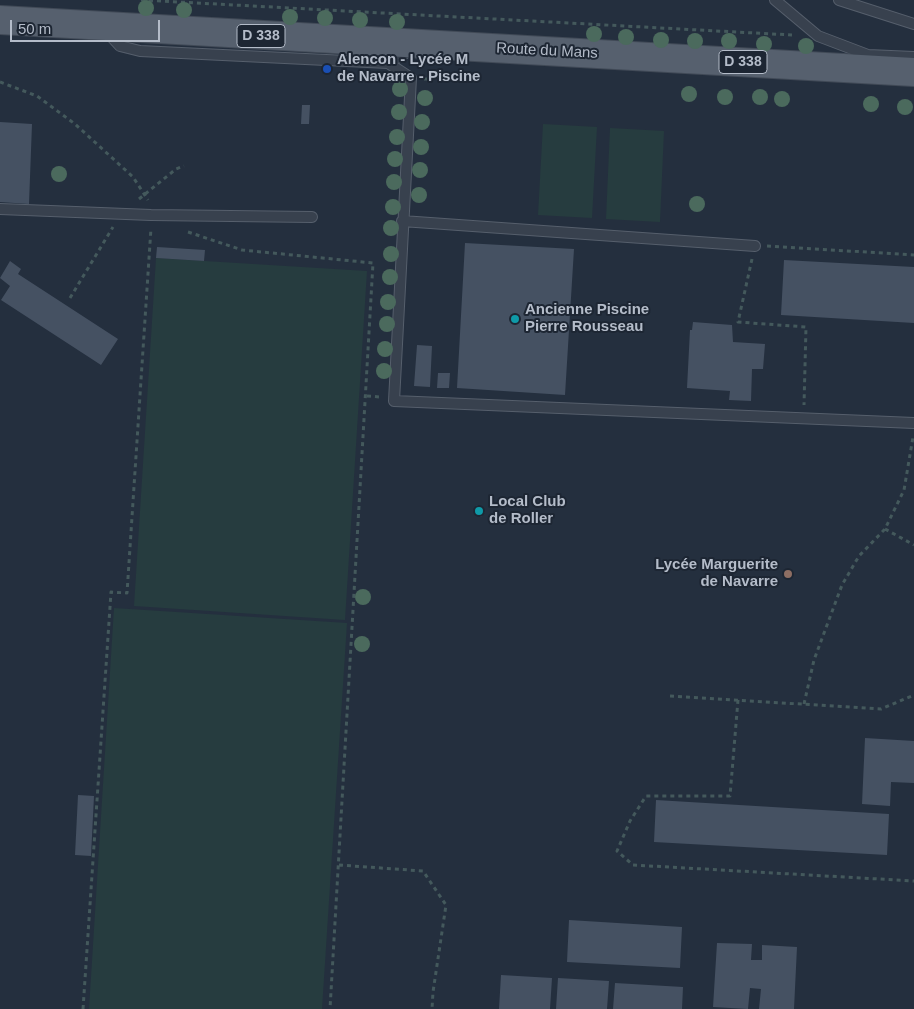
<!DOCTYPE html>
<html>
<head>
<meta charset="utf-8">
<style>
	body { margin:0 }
	#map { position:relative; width:914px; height:1009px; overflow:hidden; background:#242f3e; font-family:Helvetica,sans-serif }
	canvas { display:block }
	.scale { position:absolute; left:10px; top:20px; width:150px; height:22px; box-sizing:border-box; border:2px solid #b4bcc9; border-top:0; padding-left:6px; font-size:15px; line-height:18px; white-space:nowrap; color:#b4bcc9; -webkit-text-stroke:4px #1d2633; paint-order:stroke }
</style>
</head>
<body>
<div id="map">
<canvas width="914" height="1009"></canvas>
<div class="scale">50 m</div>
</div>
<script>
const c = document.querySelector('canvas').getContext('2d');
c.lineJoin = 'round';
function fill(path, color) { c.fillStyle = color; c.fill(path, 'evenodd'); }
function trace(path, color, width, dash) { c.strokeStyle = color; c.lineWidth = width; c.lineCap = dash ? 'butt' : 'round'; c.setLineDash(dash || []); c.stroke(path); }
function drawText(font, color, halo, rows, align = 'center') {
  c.font = font + ' Helvetica,sans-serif'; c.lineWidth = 4; c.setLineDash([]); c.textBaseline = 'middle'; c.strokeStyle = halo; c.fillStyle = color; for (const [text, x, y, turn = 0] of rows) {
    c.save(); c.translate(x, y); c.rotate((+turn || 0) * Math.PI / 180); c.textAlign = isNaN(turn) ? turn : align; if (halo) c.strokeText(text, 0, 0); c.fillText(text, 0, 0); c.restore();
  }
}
fill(new Path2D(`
	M543 124 597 127 592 218 538 215Z
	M610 128 664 131 660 222 606 219Z
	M156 258 367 271 345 620 134 606Z
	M114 608 347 623 322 1009H89Z`), '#263c3f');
fill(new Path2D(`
	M302 105H310L309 124H301Z
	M0 122 32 124 29 204 0 202Z
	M465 243 574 249 565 395 457 388Z
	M157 247 205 250 204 261 156 258Z
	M784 260 914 267V323L781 315Z
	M10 261 21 269 18 274 118 339 101 365 1 300 10 286 0 278Z
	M693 322 732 325 733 342 765 344 763 369H752L751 401 729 400 730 391 687 388 690 330H692Z
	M417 345 432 346 430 387 414 386Z
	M438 373H450L449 388H437Z
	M477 505 485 512 481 517 473 511Z
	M865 738 914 741V783L891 782 890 806 862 804Z
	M78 795 94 796 91 856 75 855Z
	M656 800 889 814 887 855 654 842Z
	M569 920 682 927 680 968 567 962Z
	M717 943 752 944 751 960H762V945L797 947 794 1009H759L761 989 750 988 748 1009 713 1007Z
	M501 975 552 978 550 1009H499Z
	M558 978 609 981 607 1009H556Z
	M615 983 683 987 682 1009H613Z`), '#455162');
const service = new Path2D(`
	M775 0 818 36 868 55 914 57
	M839 0 914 24
	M106 31 120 46 140 51 388 63 411 50
	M388 63 411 78 394 401 914 423
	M0 209 151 215 312 217
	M402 221 755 246`);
const primary = new Path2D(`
	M0 20 914 72`);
trace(service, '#565f6c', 12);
trace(primary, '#414a57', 30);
trace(new Path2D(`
	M141 0 792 35
	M424 79H430L445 70
	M0 82 37 96 75 124 133 177 148 200
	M139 199 176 169 184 166
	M188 232 242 250 373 263 330 1009
	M767 246 914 255
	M752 259 738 322 806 327 804 405
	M70 298 113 227
	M367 396 380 397
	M885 529 914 545
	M670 696 881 709 914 695
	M738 700 730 796H646L630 821 617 851 633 865 914 881
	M804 704 814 660 842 585 859 556 885 529 904 490 913 437
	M339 865 423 871 446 905 433 992 432 1009
	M83 1009 111 592 127 593 151 228`), '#44595c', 3, [4, 4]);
trace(service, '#38414e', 10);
trace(primary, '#56606e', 28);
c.fillStyle = '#4b6a5d';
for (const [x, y] of [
	[146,8],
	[184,10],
	[290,17],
	[325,18],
	[360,20],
	[397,22],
	[594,34],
	[626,37],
	[661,40],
	[695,41],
	[729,41],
	[764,44],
	[806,46],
	[400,89],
	[689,94],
	[725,97],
	[760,97],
	[425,98],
	[782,99],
	[871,104],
	[905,107],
	[399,112],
	[422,122],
	[397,137],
	[421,147],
	[395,159],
	[420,170],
	[59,174],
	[394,182],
	[419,195],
	[697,204],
	[393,207],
	[391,228],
	[391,254],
	[390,277],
	[388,302],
	[387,324],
	[385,349],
	[384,371],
	[363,597],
	[362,644]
]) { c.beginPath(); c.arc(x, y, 8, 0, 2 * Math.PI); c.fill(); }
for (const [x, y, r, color] of [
	[327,69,5,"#1a4fb4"],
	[515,319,5,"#0f9aa8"],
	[479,511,5,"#0f9aa8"],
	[788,574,5,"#8d6e63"]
]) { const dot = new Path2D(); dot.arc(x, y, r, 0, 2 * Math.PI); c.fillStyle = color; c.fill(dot); trace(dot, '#1d2633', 2); }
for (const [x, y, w] of [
	[261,36,48],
	[743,62,48]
]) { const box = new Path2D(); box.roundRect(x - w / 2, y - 11.5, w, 23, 4); c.fillStyle = '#1d2633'; c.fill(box); trace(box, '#b4bcc9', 1); }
drawText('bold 14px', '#b4bcc9', null, [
	["D 338",261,36],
	["D 338",743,62]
]);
drawText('15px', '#b4bcc9', '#1d2633', [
	["Route du Mans",547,51,3]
]);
drawText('bold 15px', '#b4bcc9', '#1d2633', [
	["Alencon - Lycée M",337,60],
	["de Navarre - Piscine",337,77],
	["Ancienne Piscine",525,310],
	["Pierre Rousseau",525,327],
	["Local Club",489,502],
	["de Roller",489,519],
	["Lycée Marguerite",778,565,"right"],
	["de Navarre",778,582,"right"]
], 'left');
</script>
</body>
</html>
